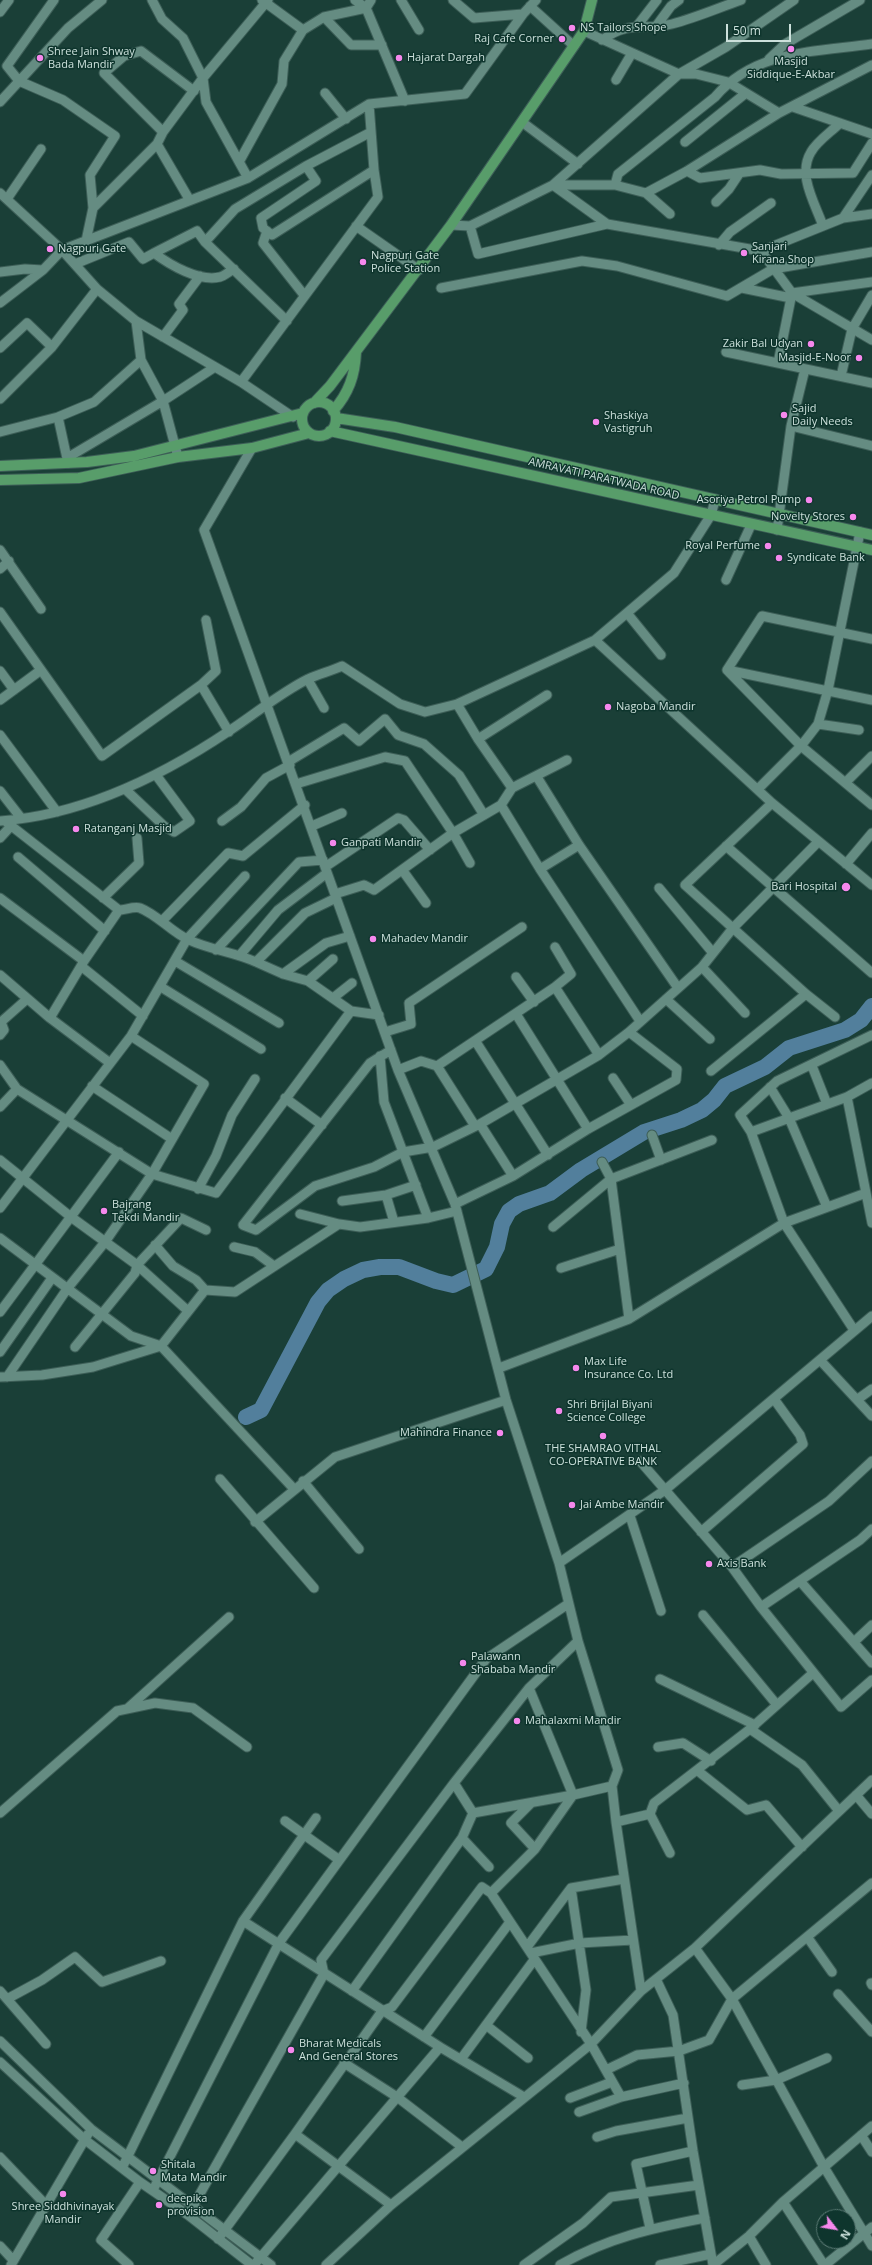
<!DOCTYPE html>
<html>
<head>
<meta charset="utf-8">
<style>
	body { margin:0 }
	#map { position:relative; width:872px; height:2265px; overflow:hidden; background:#1a3f37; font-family:"Open Sans",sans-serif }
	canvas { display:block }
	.north { position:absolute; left:816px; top:2209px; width:40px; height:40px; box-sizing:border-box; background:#0e352d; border:1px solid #5a7973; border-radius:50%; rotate:121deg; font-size:11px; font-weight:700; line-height:16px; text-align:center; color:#cce0db }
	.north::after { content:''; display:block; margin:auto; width:14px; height:18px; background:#f688ed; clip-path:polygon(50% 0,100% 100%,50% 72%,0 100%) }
	.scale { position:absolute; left:726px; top:24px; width:65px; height:18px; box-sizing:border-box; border:2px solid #cce0db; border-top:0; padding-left:5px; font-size:12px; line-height:14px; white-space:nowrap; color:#cce0db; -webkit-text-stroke:3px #0e352d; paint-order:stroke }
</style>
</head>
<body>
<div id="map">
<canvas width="872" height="2265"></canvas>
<div class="north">N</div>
<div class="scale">50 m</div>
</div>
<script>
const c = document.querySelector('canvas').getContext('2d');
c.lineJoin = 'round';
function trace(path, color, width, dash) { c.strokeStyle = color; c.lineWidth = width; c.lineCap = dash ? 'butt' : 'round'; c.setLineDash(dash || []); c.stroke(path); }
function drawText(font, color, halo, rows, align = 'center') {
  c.font = font + ' "Open Sans",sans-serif'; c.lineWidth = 3; c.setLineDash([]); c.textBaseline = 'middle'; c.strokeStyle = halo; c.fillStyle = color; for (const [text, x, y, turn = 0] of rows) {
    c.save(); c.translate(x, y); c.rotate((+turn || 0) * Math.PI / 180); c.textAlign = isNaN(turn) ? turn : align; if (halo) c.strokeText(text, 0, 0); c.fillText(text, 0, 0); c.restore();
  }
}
trace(new Path2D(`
	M246 1417 261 1410 318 1302 328 1290 344 1279 363 1270 380 1267H399L436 1281 453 1285 486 1269 497 1247 502 1224 509 1211 519 1204 550 1193 581 1170 644 1132 681 1120 702 1110 714 1100 725 1086 765 1067 789 1048 845 1030 861 1020 872 1006`), '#527f9c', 16);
const minor = new Path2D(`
	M54 0 7 66 19 81 63 100 115 136 90 175 93 208
	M152 0 162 19 183 38 203 78 206 102 248 178
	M262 0 303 30
	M355 0 366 8 405 101
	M401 0 419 30
	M453 0 474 18 523 14
	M530 6 574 46
	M0 12 9 0
	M324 17 351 45H382
	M657 25 671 6 679 0
	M637 26 657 0
	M584 31 679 74H696L728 82 779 113
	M602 40C629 20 644 31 672 24 695 18 718 8 741 0
	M769 59 785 44 860 0
	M616 80 632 53
	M325 93 346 119
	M0 102 68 28 102 0
	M793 107 872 134
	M522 122 578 164
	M163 132 104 73 124 56 141 51 194 91
	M685 142 746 93
	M157 144 189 199
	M239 162 282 84 284 61 303 30 324 17 366 8 371 0
	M306 166 316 181 261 218 263 228 272 235 374 170
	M687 171 700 178 760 170 781 174 853 173 872 143
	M553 185H615L646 193 687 171 779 113 872 65
	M553 185 607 224 761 251 843 218 872 214
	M615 185 618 174 715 97C755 50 815 52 872 44
	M0 193 62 250 97 289 136 321 241 382 293 417
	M646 193 670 214
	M7 199 41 149
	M716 202 729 189 739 174
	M843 218 872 175
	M451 225 470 226 553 185 679 74 726 47 794 0
	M356 226 419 270
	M470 226 478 254 607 224
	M823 226C815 203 797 175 811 152 817 141 831 132 840 123
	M267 231 263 243 304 295
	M86 241 93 208 157 144 163 132 203 78 268 0
	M205 242 235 209 306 166 371 132
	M719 245 730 232 771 203
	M761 251 792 293 872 340
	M154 253 197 231 205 242 287 321
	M75 264 129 242 143 259 154 253C170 265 199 282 220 277 224 276 230 271 234 269
	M0 272 25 269 43 270
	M441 288 582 261 617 266 727 296 773 269 872 252
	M742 288 791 298
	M792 293 872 282
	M0 303 43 270 62 250 248 178 369 104 465 94 523 14 536 0
	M136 321 141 360 163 401 178 457
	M163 337 183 310 179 304 200 276
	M0 348 27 323 52 347
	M726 352 872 383
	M778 363 792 293
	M841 376 852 329 872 295
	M241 382 378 197 374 170 369 104
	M0 399 52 347 97 289
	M58 417 68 463
	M791 426 872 446
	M0 432 58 417 94 402 141 360
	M252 448 204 530 398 1070 455 1204 506 1400 559 1563 578 1641 618 1770 612 1786 616 1822 641 1991
	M67 458 163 401 215 367
	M777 530 791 426 805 369
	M0 550 41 609
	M0 569 9 561
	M726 580 751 525
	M0 612 102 756 201 685
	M627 613 661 655
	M206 620 216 671 201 685 229 732
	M595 640 772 803 872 885
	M727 670 801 746 872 805
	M727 670 762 616 872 639
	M727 670 872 700
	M0 671 14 690
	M308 680 324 708
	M0 700 41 670
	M457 704 478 739 512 788
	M818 724 859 730
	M0 735 57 812
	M478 739 547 695
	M288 762 344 728 359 741 385 719 398 735 424 744 459 775 484 815
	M537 777 579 845 678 988
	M846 782 872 756
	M296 784 385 757 405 761 453 833 470 863
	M125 789 164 826 174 832 190 821 156 775
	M758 789 801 746 818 724 828 690 860 532
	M0 791 21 818
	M772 803 685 885 806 994 835 1017
	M501 805 540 869 640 1021
	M0 821C83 815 162 776 229 731 255 714 280 693 308 679 319 674 331 671 342 666L400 704 425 712 457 704 595 640 674 573 711 515 715 500
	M5 821 119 910C125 910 134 906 140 908 158 915 171 932 189 940 211 950 234 952 256 962L305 913 336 898
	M222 821 241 807 266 778 290 765
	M312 826 342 813
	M0 838 11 826
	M726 846 872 973
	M18 857 105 931
	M846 864 872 833
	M325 867 398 818 404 820 430 850
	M540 869 579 845
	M403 871 426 903
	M659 888 713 953
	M335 894 364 885 374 890 453 833 501 805 512 788 567 760
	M0 898 84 961
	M103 898 139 863 137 838
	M162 921 228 853 243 856 305 805
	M216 950 299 862 323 860
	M240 955 278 910 327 873
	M175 961 279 1023
	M256 962 283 974 308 981 351 1011 379 1015
	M81 966 143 1016
	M702 967 745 1013
	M283 974 326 943 350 936
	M0 975 50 1018 110 1063
	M516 977 534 1002
	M308 981 333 959
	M161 987 261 1049
	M555 987 599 1055
	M333 998 352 983
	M666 999 710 1039
	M516 1014 588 1129
	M50 1018 84 961 119 910
	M385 1032 411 1024 409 1003 522 927
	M0 1035 4 1030 1 1022 27 999
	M476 1042 548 1155
	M391 1050 370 1063 243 1225 256 1230 315 1186 374 1167 403 1152 433 1147 480 1124 599 1055 629 1032 702 967 733 928 818 842
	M380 1056 384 1102 428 1218
	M0 1065 17 1089
	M437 1066 475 1126
	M812 1066 827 1104
	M398 1070 421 1061 437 1066 555 987 571 974 555 947
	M711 1071 806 994
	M613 1078 631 1105
	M92 1086 172 1139
	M770 1087 789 1118 827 1207
	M847 1097 872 1223
	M285 1098 322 1125
	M0 1107 17 1089 152 1174 216 1193 351 1011
	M480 1124 513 1176
	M751 1132 847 1097 872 1083
	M652 1135 661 1160
	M0 1160 71 1217 137 1265 188 1311
	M602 1162 611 1179 629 1319
	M198 1189 216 1156 232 1115 255 1079
	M386 1195 394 1222
	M342 1201 386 1195 416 1185
	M455 1204 513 1176 588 1129 676 1080 677 1069 629 1032
	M0 1208 131 1036 187 939 245 876
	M300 1214 339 1224
	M553 1227 611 1179 712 1140
	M0 1238 131 1336 161 1346 294 1489
	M155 1245 173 1266 196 1280 205 1290
	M234 1247 255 1252 274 1266
	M561 1268 620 1249
	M0 1312 119 1152
	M854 1330 784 1223 751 1132 740 1115 777 1081 872 1035
	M75 1347 135 1273 137 1265 181 1218 206 1230
	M0 1352 52 1278
	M820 1360 872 1416
	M499 1368 629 1319 784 1223 866 1193
	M0 1377 42 1375 93 1367 161 1346 205 1290 235 1292 339 1224 360 1227 428 1218 457 1211
	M7 1377 67 1289 105 1242 152 1174 204 1084 131 1036
	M858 1399 872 1389
	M640 1461 732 1567 761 1607 841 1707 872 1680
	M220 1479 314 1588
	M303 1481 359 1549
	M630 1516 661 1611
	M255 1522 335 1457 506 1400
	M701 1532 803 1444 800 1435 774 1399
	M559 1563 665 1490 872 1316
	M732 1567 829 1501 872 1461
	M800 1581 872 1663
	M761 1607 860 1540 872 1529
	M703 1615 777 1705
	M855 1641 872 1625
	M660 1679 755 1725
	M529 1688 573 1795 535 1849 491 1893 591 2044 621 2097
	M128 1708 229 1617
	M750 1729 802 1765 839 1811
	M658 1747 683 1743 711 1761
	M698 1771 747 1810 766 1805 802 1847
	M454 1783 473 1813
	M856 1795 872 1814
	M531 1803 511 1823 535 1849
	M0 1813 117 1711 155 1703 193 1708 247 1747
	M650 1814 654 1803 750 1729 813 1673
	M285 1821 338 1859
	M616 1822 650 1814 670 1853
	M462 1838 489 1867
	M243 1921 440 2047 254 2265
	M808 1938 832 1972
	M527 1947 571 1888
	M695 1948 732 1999 824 2167 872 2246
	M531 1953 580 1943 633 1940
	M656 1979 673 2015 693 2151 713 2265
	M871 1983 872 1985
	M0 1991 46 2044
	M352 1991 462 1838 473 1813 573 1795 612 1786
	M838 1994 872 2032
	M7 1999 42 1980 75 1957 102 1982 161 1961
	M486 2025 528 2058
	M581 2032 586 1990 571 1888 624 1879
	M424 2037 510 1922
	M0 2041 91 2129 271 2265
	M440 2047 524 2097
	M461 2059 534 1960
	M0 2062 84 2139 140 2182 188 2215 252 2265
	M344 2063 397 2097 462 2147
	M606 2070 637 2055 679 2051 709 2040 732 1999 872 1883
	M742 2085 776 2080 827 2058
	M570 2098 612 2082
	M579 2112 621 2097 684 2083
	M295 2134 391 2205
	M861 2135 872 2152
	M597 2137 616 2131 688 2118
	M0 2157 45 2204
	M122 2168 243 1921 316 1818
	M153 2190 279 1943 486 1659 568 1604
	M783 2202 824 2265
	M188 2215 324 1974 321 1960 454 1783 529 1688 578 1641
	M650 2228 636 2164 693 2151
	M749 2236 766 2265
	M218 2239 295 2134 382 2011 392 2007 482 1887 491 1893
	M0 2246 13 2260
	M11 2265 88 2134
	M129 2265 101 2240 140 2182
	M326 2265 391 2205 591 2044 641 1991 695 1948 872 1780
	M524 2265 583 2223 611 2197 699 2185
	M560 2265C607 2238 652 2228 705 2218
	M660 2265 711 2254
	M713 2265 749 2236 783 2202 872 2126
	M825 2265 872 2227`);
const major = new Path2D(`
	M302 419a17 17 0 1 1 34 0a17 17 0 1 1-34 0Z
	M314 403 330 386 451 225 584 31 592 0
	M333 411C349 393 355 375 356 352
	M336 418 395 427 872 535
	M330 431 872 550
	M0 466 87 462 134 456 303 413
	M0 480 79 478 178 457 252 448 309 433`);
trace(minor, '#3d5e57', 11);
trace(major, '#3d5e57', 12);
trace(minor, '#658c82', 9);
trace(major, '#589d6a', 10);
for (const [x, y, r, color] of [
	[572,28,4,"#f688ed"],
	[562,39,4,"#f688ed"],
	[791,49,4,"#f688ed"],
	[40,58,4,"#f688ed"],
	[399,58,4,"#f688ed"],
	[50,249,4,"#f688ed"],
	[744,253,4,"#f688ed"],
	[363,262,4,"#f688ed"],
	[811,344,4,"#f688ed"],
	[859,358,4,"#f688ed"],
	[784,415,4,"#f688ed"],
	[596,422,4,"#f688ed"],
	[809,500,4,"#f688ed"],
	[853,517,4,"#f688ed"],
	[768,546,4,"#f688ed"],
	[779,558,4,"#f688ed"],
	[608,707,4,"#f688ed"],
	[76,829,4,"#f688ed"],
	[333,843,4,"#f688ed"],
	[846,887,5,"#f688ed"],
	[373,939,4,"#f688ed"],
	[104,1211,4,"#f688ed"],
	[576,1368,4,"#f688ed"],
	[559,1411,4,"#f688ed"],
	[500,1433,4,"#f688ed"],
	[603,1436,4,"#f688ed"],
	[572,1505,4,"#f688ed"],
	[709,1564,4,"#f688ed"],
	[463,1663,4,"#f688ed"],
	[517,1721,4,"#f688ed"],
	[291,2050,4,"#f688ed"],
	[153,2171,4,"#f688ed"],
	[63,2194,4,"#f688ed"],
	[159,2205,4,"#f688ed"]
]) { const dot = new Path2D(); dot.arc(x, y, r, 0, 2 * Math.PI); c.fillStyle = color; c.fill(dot); trace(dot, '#0e352d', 1.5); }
drawText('11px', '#cce0db', '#0e352d', [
	["NS Tailors Shope",580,28],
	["Raj Cafe Corner",554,39,"right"],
	["Shree Jain Shway",48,52],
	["Bada Mandir",48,65],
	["Hajarat Dargah",407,58],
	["Masjid",791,62,"center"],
	["Siddique-E-Akbar",791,75,"center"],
	["Sanjari",752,247],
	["Kirana Shop",752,260],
	["Nagpuri Gate",58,249],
	["Nagpuri Gate",371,256],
	["Police Station",371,269],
	["Zakir Bal Udyan",803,344,"right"],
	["Masjid-E-Noor",851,358,"right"],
	["Sajid",792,409],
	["Daily Needs",792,422],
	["Shaskiya",604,416],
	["Vastigruh",604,429],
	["Asoriya Petrol Pump",801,500,"right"],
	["Novelty Stores",845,517,"right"],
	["Royal Perfume",760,546,"right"],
	["Syndicate Bank",787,558],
	["Nagoba Mandir",616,707],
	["Ratanganj Masjid",84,829],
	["Ganpati Mandir",341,843],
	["Bari Hospital",837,887,"right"],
	["Mahadev Mandir",381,939],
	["Bajrang",112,1205],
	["Tekdi Mandir",112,1218],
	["Max Life",584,1362],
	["Insurance Co. Ltd",584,1375],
	["Shri Brijlal Biyani",567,1405],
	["Science College",567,1418],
	["Mahindra Finance",492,1433,"right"],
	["THE SHAMRAO VITHAL",603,1449,"center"],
	["CO-OPERATIVE BANK",603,1462,"center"],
	["Jai Ambe Mandir",580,1505],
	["Axis Bank",717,1564],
	["Palawann",471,1657],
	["Shababa Mandir",471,1670],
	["Mahalaxmi Mandir",525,1721],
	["Bharat Medicals",299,2044],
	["And General Stores",299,2057],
	["Shitala",161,2165],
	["Mata Mandir",161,2178],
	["deepika",167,2199],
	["provision",167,2212],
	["Shree Siddhivinayak",63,2207,"center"],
	["Mandir",63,2220,"center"]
], 'left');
drawText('11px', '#cce0db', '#0e352d', [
	["AMRAVATI PARATWADA ROAD",604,479,13]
]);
</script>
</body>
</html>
